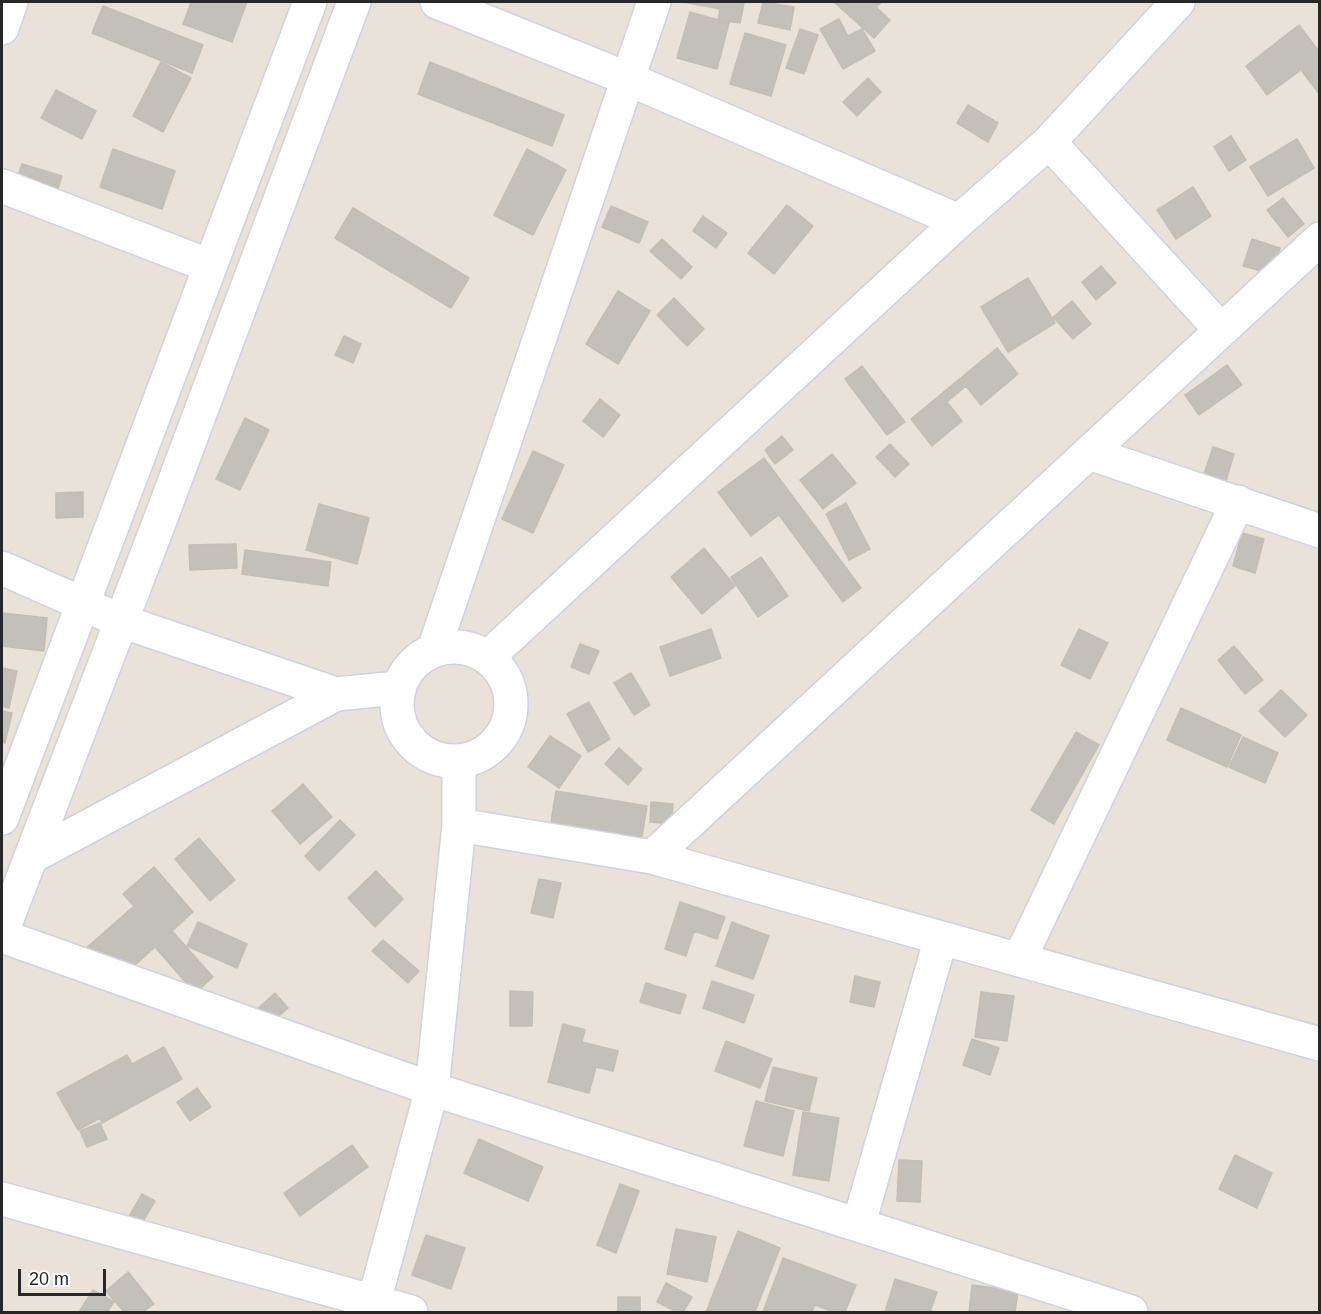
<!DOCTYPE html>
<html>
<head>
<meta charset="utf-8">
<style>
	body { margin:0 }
	#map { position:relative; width:1321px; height:1314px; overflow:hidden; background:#e8e2d9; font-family:Arial,sans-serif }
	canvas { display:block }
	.frame { position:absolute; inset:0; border:3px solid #272727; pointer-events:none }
	.scale { position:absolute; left:18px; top:1269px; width:88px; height:27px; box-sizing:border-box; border:3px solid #272727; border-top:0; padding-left:8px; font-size:18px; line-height:21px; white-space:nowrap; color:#272727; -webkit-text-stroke:4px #fff; paint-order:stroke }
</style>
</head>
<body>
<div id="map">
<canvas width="1321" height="1314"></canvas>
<div class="frame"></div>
<div class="scale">20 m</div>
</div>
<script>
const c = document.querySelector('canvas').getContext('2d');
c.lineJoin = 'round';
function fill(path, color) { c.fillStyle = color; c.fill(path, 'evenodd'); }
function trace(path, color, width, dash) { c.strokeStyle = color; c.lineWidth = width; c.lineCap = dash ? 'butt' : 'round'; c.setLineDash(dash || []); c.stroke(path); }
const building = new Path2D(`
	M191 2H247L232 42 183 24Z
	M684 2H744L740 23 718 20 720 9Z
	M763 2 794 7 790 30 758 23Z
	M834 2H882L876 7 890 20 874 38Z
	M103 6 203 45 192 73 92 33Z
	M690 12 729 23 717 69 677 58Z
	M839 19 848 36 862 29 875 51 843 69 820 29Z
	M1299 25 1320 53V95L1301 70 1267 95 1246 66Z
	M800 29 818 35 804 74 786 68Z
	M745 33 786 45 771 96 730 84Z
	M161 62 191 78 163 132 133 116Z
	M430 62 564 115 552 146 418 94Z
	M868 78 881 92 857 116 843 102Z
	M56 90 96 111 82 139 41 118Z
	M968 105 998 123 988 142 957 123Z
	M1231 136 1246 160 1229 171 1214 147Z
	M1297 139 1314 168 1268 196 1250 167Z
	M113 149 175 171 162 209 100 187Z
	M527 149 566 170 533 235 494 215Z
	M22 164 62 176 54 201 14 189Z
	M1193 187 1211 216 1176 239 1157 210Z
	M1283 198 1304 224 1288 237 1267 210Z
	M787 205 813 226 774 274 748 253Z
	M611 206 648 222 639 243 602 227Z
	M353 208 469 278 451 308 335 238Z
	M703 216 727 233 716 248 693 231Z
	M662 239 692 267 681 279 650 251Z
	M1252 239 1280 248 1272 274 1243 266Z
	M1101 266 1116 283 1096 300 1082 282Z
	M1028 278 1055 323 1008 352 981 307Z
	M618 291 650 311 618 364 586 344Z
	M674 298 704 329 687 346 657 315Z
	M1072 301 1091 324 1073 339 1053 317Z
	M344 336 361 344 353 363 335 355Z
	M997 348 1018 374 981 405 966 386 947 402 962 421 932 446 911 419Z
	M1227 365 1242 385 1199 415 1185 395Z
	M862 366 905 422 887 435 845 379Z
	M600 399 620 415 603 437 583 421Z
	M245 418 269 430 240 490 216 479Z
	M782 436 793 450 775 464 765 450Z
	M890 444 909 464 895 477 876 457Z
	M1213 447 1234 454 1224 487 1202 480Z
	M533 451 564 465 533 533 502 519Z
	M832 454 856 483 823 509 800 480Z
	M764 458 861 588 843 602 779 515 751 536 718 492Z
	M83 492V517L56 518V493Z
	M846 503 870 549 849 560 826 514Z
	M319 504 369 518 357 564 306 550Z
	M1242 533 1264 539 1255 573 1233 566Z
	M236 544 237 568 190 570 189 545Z
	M704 548 735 586 702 614 671 577Z
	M245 550 331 562 328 586 242 574Z
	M761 557 788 596 758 617 731 577Z
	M2 613 47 618 44 651 2 646Z
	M711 629 721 658 670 676 660 647Z
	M1079 629 1108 643 1090 679 1061 665Z
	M580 644 599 651 589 674 571 667Z
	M1234 646 1263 680 1245 694 1218 660Z
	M2 668 17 671 9 708 2 706Z
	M631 673 650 705 634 715 614 683Z
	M1281 690 1307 715 1285 737 1259 711Z
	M589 702 610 739 588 752 567 714Z
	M1181 708 1241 735 1227 767 1167 740Z
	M2 711 12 713 5 743 2 742Z
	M1076 732 1099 745 1054 824 1031 810Z
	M550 736 581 756 559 788 528 767Z
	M1243 737 1278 753 1265 783 1229 767Z
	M619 748 642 769 628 785 605 764Z
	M303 784 332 817 300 844 272 811Z
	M556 791 647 806 641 843 550 828Z
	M651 802 673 804 672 824 650 822Z
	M340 820 355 835 319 871 305 856Z
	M199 838 235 880 210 901 175 859Z
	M154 867 193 912 172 931 213 977 195 993 155 947 114 984 84 950 134 906 123 894Z
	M376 871 403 899 375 927 348 898Z
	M539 879 561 883 553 918 531 913Z
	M680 902 725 917 717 939 694 931 686 956 665 949Z
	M198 922 247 944 237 968 187 946Z
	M732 922 769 936 753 979 716 966Z
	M383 940 419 971 408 983 372 951Z
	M855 976 880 982 874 1007 850 1002Z
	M712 981 754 995 744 1023 703 1008Z
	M646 983 686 995 680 1014 640 1002Z
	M510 991 533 992 532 1026H510Z
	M981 992 1014 996 1007 1041 975 1037Z
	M275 993 288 1008 266 1028 253 1013Z
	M563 1024 585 1030 582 1042 618 1051 613 1071 596 1067 589 1093 548 1082Z
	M972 1039 999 1048 990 1075 963 1065Z
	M726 1041 772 1059 760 1088 715 1071Z
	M164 1047 182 1079 102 1123 100 1118 78 1130 57 1093 127 1055 132 1064Z
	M773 1067 817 1078 809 1111 765 1101Z
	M197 1088 211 1107 190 1121 177 1102Z
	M756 1101 794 1111 783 1156 744 1146Z
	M803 1112 839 1118 829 1181 793 1175Z
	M100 1123 107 1139 87 1147 80 1131Z
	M479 1139 543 1167 528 1201 464 1173Z
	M352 1145 368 1167 300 1216 284 1193Z
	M1235 1155 1272 1173 1257 1208 1219 1189Z
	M899 1160 922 1161 920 1202 897 1201Z
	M620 1184 639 1191 616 1253 597 1245Z
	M142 1194 155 1201 132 1240 120 1232Z
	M676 1229 716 1237 707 1282 667 1274Z
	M738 1231 780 1248 755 1312H706Z
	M426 1235 465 1248 451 1289 412 1275Z
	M783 1258 856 1285 845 1312H834L815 1305 812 1312H763Z
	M128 1272 154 1304 143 1312H124L106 1291Z
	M895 1279 937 1292 930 1312H885Z
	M666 1283 692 1297 683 1312H677L657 1302Z
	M972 1285 1018 1291 1015 1312H969Z
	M93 1290 114 1302 107 1312H79Z
	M618 1297H640V1312H618Z`);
fill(building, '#c3bfb9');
trace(building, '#c3beb4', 1.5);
const minor = new Path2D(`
	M437 2 626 78 959 221
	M2 28 11 2
	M1049 142 1221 330
	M2 186 210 266
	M1089 453 1320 531
	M2 568 121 621 336 694
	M397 704a57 57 0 1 1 114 0a57 57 0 1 1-114 0Z
	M434 649 654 2
	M488 657 959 221 1049 142 1178 2
	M2 818 310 2
	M459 825 652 857 1320 1044
	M31 857 336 694 398 688
	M652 857 1320 239
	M2 932 162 515 354 2
	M2 936 432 1089 1131 1312
	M1019 960 1238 502
	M2 1199 411 1312
	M859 1223 941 938
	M371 1312 432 1089 459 825V761`);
trace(minor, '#cfd2df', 36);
trace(minor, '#fff', 33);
</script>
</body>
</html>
